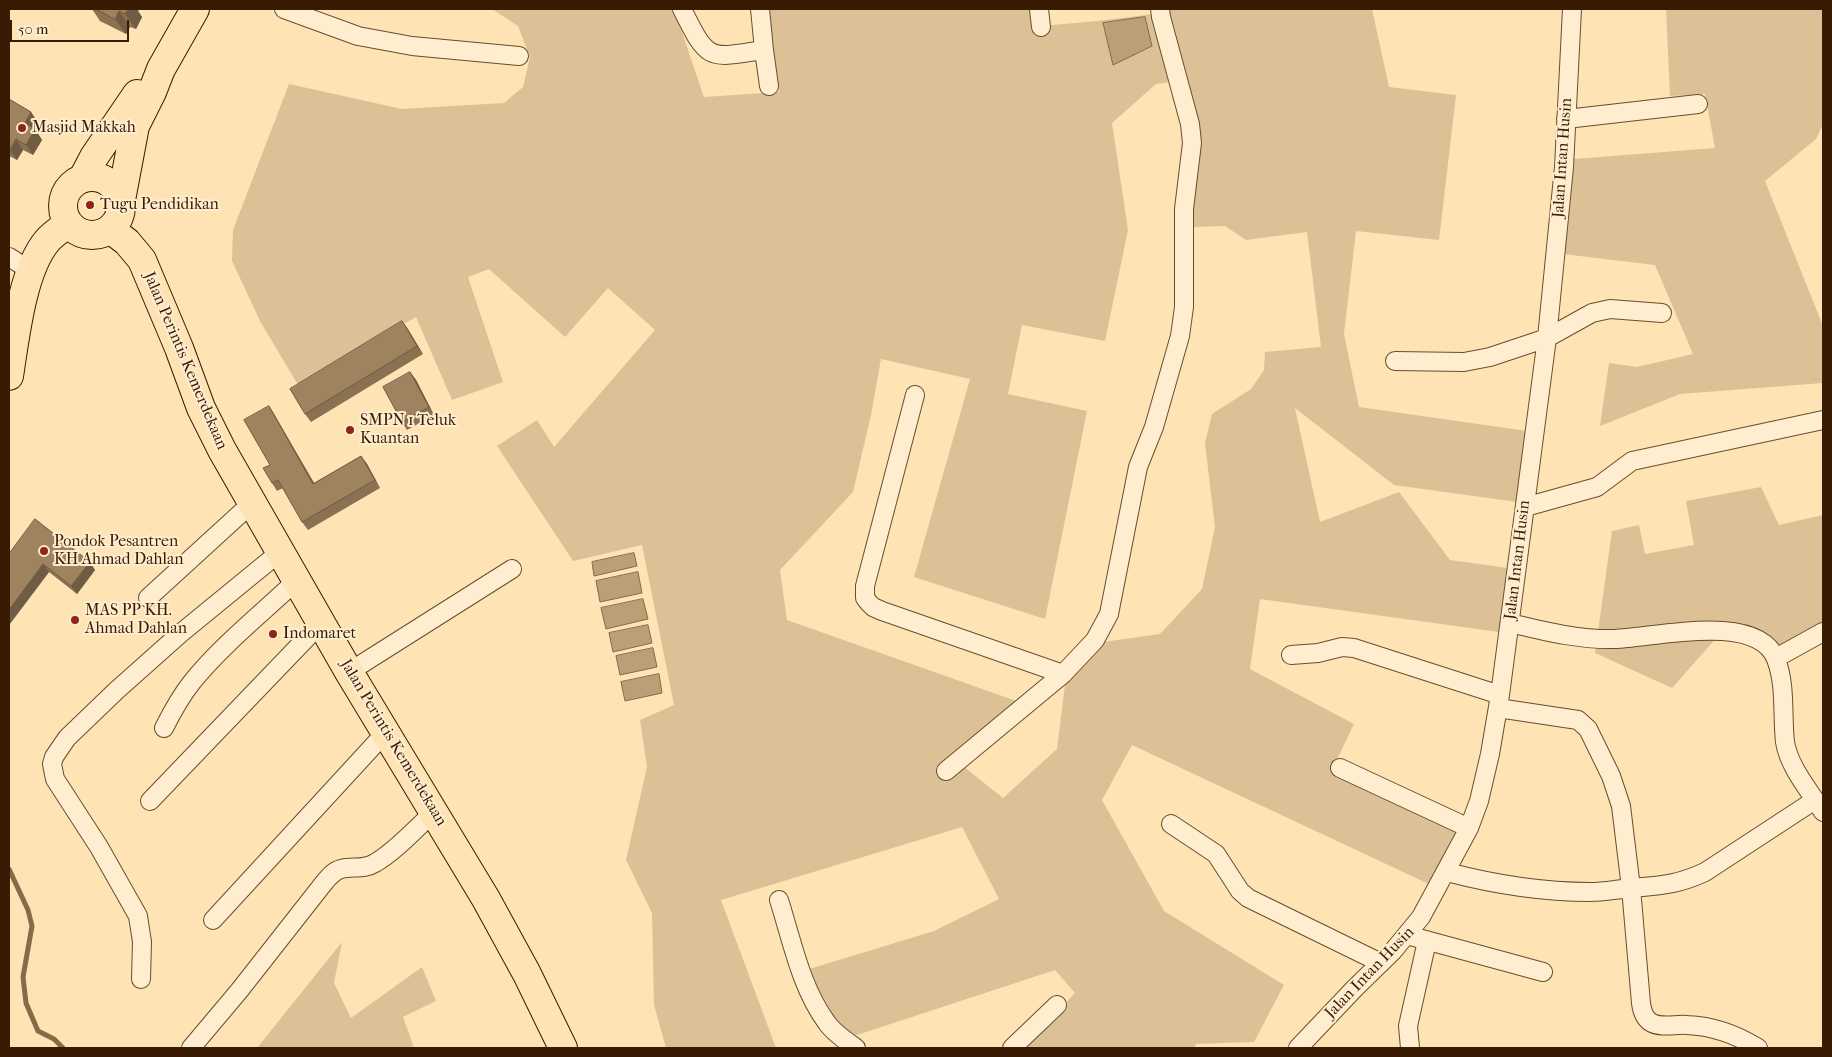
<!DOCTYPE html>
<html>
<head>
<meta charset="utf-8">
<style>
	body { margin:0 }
	#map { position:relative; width:1832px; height:1057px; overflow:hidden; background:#fee3b4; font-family:"IM FELL French Canon",serif }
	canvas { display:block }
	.frame { position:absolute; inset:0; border:10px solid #381b02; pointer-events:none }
	.scale { position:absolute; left:10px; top:20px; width:119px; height:22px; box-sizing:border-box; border:2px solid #381b02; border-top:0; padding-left:6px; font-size:15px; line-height:18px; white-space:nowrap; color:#381b02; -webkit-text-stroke:4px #feedce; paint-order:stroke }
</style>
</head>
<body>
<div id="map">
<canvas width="1832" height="1057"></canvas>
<div class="frame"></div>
<div class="scale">50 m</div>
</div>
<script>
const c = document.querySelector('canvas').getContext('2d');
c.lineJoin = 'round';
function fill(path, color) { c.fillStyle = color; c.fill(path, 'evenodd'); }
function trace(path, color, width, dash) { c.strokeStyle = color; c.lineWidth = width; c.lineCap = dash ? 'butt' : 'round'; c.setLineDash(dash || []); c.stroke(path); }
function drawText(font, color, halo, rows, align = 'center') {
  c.font = font + ' "IM FELL French Canon",serif'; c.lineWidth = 4; c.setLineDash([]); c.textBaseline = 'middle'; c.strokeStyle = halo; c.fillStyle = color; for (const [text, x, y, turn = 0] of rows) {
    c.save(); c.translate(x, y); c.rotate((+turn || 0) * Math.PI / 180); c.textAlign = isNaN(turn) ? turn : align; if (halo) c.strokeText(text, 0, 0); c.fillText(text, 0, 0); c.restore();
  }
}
fill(new Path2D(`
	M492 9H674L704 97 779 92 769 9H1039L1041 26 1097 21 1170 12V9H1372L1389 87 1456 95 1439 240 1356 231 1344 334 1359 407 1527 431 1517 502 1394 485 1295 408 1320 522 1399 492 1450 560 1508 568 1499 632 1260 599 1250 669 1354 724 1331 772 1461 831 1433 886 1132 745 1102 800 1164 911 1284 985 1254 1042 1196 1044 1194 1048H1023L1075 993 1055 970 854 1036 830 1019 806 970 934 931 999 899 962 827 721 900 776 1048H666L654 1005 652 913 626 860 647 767 640 720 674 705 642 545 573 561 497 446 537 420 554 447 655 330 608 288 565 337 489 269 468 277 503 382 452 400 416 317 298 385 260 321 232 261 233 230 289 84 402 109 504 103 523 87 530 57 518 26ZM1186 80 1196 117 1200 162 1194 195 1193 227 1225 226 1246 240 1307 232 1321 347 1265 352 1264 370 1251 389 1212 414 1205 443 1215 527 1202 589 1160 634 1103 642 1065 685 1057 749 1003 798 954 759 1022 703 787 620 780 570 853 492 871 415 881 359 970 379 914 577 1045 619 1087 411 1008 394 1022 325 1105 341 1128 230 1112 123 1156 84Z
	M1666 9H1823V124L1816 139 1765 181 1823 326V383L1680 394 1600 426 1609 363 1637 367 1693 354 1655 265 1563 254 1574 159 1715 148 1705 94 1670 96Z
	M1761 487 1779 525 1823 515V622L1770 660 1757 644 1718 636 1672 688 1595 653 1612 531 1639 525 1645 554 1694 545 1686 501Z
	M342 942 334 983 351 1018 422 967 436 1001 403 1017 414 1048H257Z`), '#dcc196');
const water = new Path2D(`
	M1145 17 1152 46 1113 65 1103 23Z
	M634 553 637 566 594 576 592 562Z
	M638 572 642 593 600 602 596 581Z
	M643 599 648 619 606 629 601 608Z
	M648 625 652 643 613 652 609 633Z
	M653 648 657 667 620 675 616 656Z
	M659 674 662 693 625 701 621 682Z`);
fill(water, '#bb9f77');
trace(water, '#876a48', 1);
trace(new Path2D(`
	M9 869 28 910 32 926 23 977 26 1003 38 1031 54 1039 63 1048`), '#876a48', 5);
const minor = new Path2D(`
	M284 9 358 36 412 46 519 56
	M682 9C708 61 707 59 764 50
	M760 9 764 50 769 86
	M1039 9 1041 27
	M1566 119 1698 104
	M9 257 31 271
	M1395 361 1464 362 1490 357 1547 338 1592 313 1610 309 1662 313
	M915 395 865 586V598L869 603 873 607 882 611 1063 674
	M1525 507 1597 487 1632 461 1823 420
	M148 598 252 503
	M1510 623C1544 631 1579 640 1615 639 1652 638 1757 611 1776 659 1786 685 1782 715 1785 742 1789 767 1809 790 1823 812
	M1291 655 1318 653 1342 647 1354 648 1500 695
	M1776 658 1823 632
	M349 672 512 569
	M1498 708 1578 720 1588 729 1611 776 1621 806 1631 888 1641 1003C1642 1011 1644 1019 1652 1023 1662 1028 1676 1024 1687 1025 1712 1026 1737 1035 1758 1048
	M164 728C172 712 181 696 192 682 222 645 261 614 296 581
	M1340 768 1469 828
	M946 771 1063 674 1095 640 1109 614 1138 467 1154 427 1180 336 1184 307V209L1192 143 1190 124 1161 17 1160 9
	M150 801 321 623
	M1171 824 1216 854 1240 891 1248 898 1381 963
	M1447 872C1493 884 1541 892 1590 892 1604 892 1618 889 1632 888 1662 885 1677 885 1705 872L1815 800
	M779 900C792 941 801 988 827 1023 834 1033 846 1041 856 1048
	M213 920 386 732
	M1407 935 1543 972
	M141 979 142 942 138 916 99 847 55 779 52 764 54 757 67 738 117 690 181 633 280 552
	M191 1048 239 991 323 884C328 878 333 871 341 869 352 866 364 870 375 863 395 852 417 827 434 812
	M1012 1048 1057 1005
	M1298 1048 1355 988 1393 951 1421 917 1469 828 1479 801 1490 754 1500 695 1547 338 1564 167 1572 9
	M1410 1048 1408 1026 1427 941`);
const primary = new Path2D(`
	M83 178 94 157 137 94
	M121 200 135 126 152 92 161 69 195 9`);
const trunk = new Path2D(`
	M63 206a29 29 0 1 1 58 0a29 29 0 1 1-58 0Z
	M110 229 127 242 142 260 179 348 201 408 222 450 349 672 486 899 527 974 563 1048
	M9 376C15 338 22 271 47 241 53 234 61 229 68 224`);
trace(minor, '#6a4d2e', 20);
trace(primary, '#381b02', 30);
trace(trunk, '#381b02', 30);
trace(minor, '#feedce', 18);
trace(primary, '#fee3b4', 28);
trace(trunk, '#fee3b4', 28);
fill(new Path2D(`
	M92 9H139L138 11 142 17 136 29 130 27 126 34 100 21Z
	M9 99 31 112 38 123 35 129 42 140 33 155 23 150 17 160 9 156Z
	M402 321 423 354 311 422 305 414Z
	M410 372 416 380 434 415 407 430 402 422Z
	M269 406 274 414 314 483 361 456 367 464 380 488 308 530 302 522 283 488 277 491 272 483 270 465Z
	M9 554 95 570 77 594 49 572 9 625Z`), '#897152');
fill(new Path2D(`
	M128 9H139L138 11 142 17 136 29 125 14Z
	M119 11 130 27 126 34 115 19Z
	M31 112 38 123 32 134 25 123Z
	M35 129 42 140 33 155 26 145Z
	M16 139 23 150 17 160 10 150Z
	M402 321 408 329 423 354 417 346Z
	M410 372 416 380 434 415 429 407Z
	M269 406 274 414 319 492 313 484Z
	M361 456 367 464 380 488 375 480Z
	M90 562 95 570 77 594 71 586Z
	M43 564 49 572 9 625V610Z`), '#6f5c42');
const building = new Path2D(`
	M96 9H128L125 14 119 11 115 19Z
	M9 99 31 112 25 123 35 129 26 145 16 139 10 150 9 149Z
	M402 321 417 346 305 414 290 389Z
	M410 372 429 407 402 422 383 387Z
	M269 406 313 484 361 456 375 480 302 522 278 480 272 483 263 468 270 465 244 420Z
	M35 519 90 562 71 586 43 564 9 610V554Z`);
fill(building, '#9f835f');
trace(building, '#6f5c42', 1);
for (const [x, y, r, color] of [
	[22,128,5,"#8f2418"],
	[90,205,5,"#8f2418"],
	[350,430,5,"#8f2418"],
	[44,551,5,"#8f2418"],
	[75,620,5,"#8f2418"],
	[273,634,5,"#8f2418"]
]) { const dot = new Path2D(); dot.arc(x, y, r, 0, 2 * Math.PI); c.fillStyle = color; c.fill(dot); trace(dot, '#feedce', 2); }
drawText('16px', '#381b02', '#feedce', [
	["Masjid Makkah",32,128],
	["Tugu Pendidikan",100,205],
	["SMPN 1 Teluk",360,421],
	["Kuantan",360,439],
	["Pondok Pesantren",54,542],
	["KH Ahmad Dahlan",54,560],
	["MAS PP KH.",85,611],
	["Ahmad Dahlan",85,629],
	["Indomaret",283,634]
], 'left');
drawText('16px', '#381b02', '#feedce', [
	["Jalan Intan Husin",1563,158,-86],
	["Jalan Perintis Kemerdekaan",185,361,67],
	["Jalan Intan Husin",1518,560,-83],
	["Jalan Perintis Kemerdekaan",393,743,59],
	["Jalan Intan Husin",1370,973,-46]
]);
</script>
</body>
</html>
